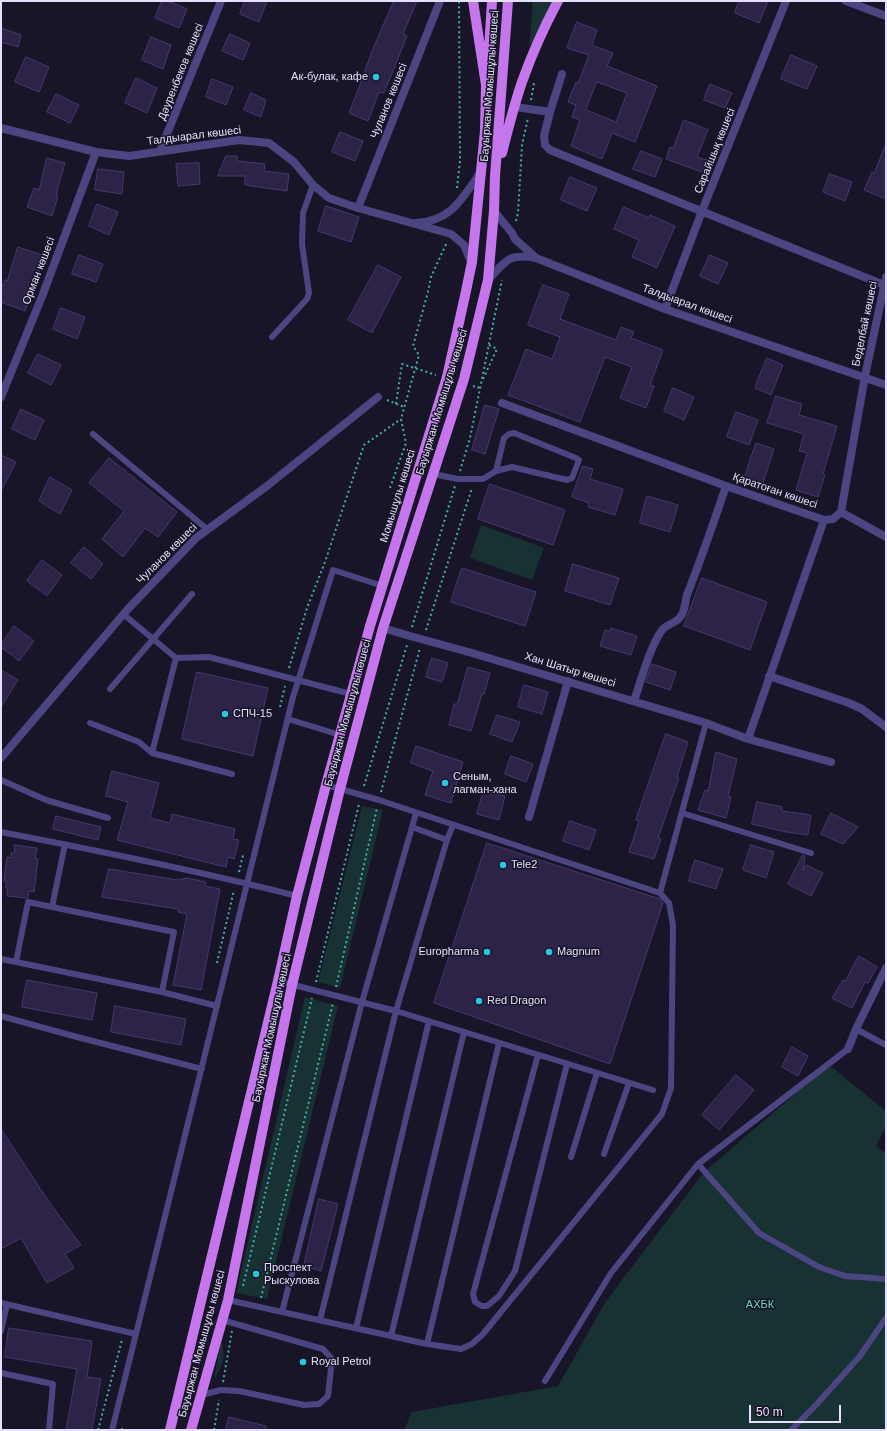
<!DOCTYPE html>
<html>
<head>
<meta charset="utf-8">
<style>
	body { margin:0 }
	#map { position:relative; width:887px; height:1431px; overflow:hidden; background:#191529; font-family:Helvetica,sans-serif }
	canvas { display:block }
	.frame { position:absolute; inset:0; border:2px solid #e5e0fb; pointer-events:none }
	.scale { position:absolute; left:749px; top:1405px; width:92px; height:18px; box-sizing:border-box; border:2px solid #e5e0fb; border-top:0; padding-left:5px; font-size:12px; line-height:14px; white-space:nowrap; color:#e5e0fb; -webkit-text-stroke:3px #191529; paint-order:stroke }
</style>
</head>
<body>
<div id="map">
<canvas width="887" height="1431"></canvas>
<div class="frame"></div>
<div class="scale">50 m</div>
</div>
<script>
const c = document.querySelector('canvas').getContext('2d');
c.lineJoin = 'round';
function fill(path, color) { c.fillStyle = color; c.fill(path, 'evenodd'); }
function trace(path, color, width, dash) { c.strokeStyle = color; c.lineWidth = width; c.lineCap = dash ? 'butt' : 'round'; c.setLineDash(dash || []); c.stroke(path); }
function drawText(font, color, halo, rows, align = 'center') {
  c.font = font + ' Helvetica,sans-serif'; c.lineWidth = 3; c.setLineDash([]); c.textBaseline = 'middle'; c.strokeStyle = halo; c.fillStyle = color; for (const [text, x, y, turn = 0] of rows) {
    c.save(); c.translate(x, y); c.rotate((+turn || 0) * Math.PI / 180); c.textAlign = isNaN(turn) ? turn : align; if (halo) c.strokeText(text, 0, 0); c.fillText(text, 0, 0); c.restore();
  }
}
fill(new Path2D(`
	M533 1H553L529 48Z
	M481 525 544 548 532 580 470 558Z
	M362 806 383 810 340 988 318 982Z
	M305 997 338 1006 267 1299 236 1293Z
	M829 1065 886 1111V1127L876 1146 886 1153V1430H404L412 1412 558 1386 606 1301 704 1172Z
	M221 1339C226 1358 224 1363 214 1380Z`), '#183132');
const building = new Path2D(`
	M162 1H168L187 9 179 28 155 18Z
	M245 1H267L259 22 240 14Z
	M394 1H417L403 34 407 36 384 93 379 92 368 121 349 113 360 85 372 51Z
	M739 1H768L759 23 735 13Z
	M577 22 597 30 592 45 613 53 607 66 657 86 635 142 612 133 602 159 571 146 580 120 572 117 576 105 568 102 576 82 578 83 589 55 567 48ZM597 82 627 93 616 122 586 110Z
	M1 28 21 35 18 47 1 42Z
	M230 34 250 43 243 60 222 51Z
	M151 37 171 45 163 69 142 60Z
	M791 55 817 66 807 89 781 79Z
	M26 57 49 67 39 92 15 82Z
	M136 78 157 88 147 113 125 103Z
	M212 79 233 87 226 105 206 97Z
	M710 84 732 93 725 108 704 100Z
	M251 93 266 100 261 117 244 110Z
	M56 94 79 105 70 123 47 112Z
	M684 120 708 130 697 157 710 161 705 173 666 159 670 147 673 148Z
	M340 132 363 141 355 161 332 152Z
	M886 144V199L864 190 872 172 874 173Z
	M641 151 662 159 655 177 633 169Z
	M226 156H237V161L265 164 264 171 289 174 287 191 245 185V176H218Z
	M47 158 65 163 58 187 56 196H58L52 216 27 207 34 188 39 190Z
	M199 163 200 184 178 186 176 164Z
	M98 169 124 172 122 194 95 190Z
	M830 174 852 182 845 201 823 192Z
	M570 177 597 188 587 211 561 200Z
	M97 204 118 212 109 235 89 226Z
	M326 206 359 217 351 242 318 231Z
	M624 207 649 218 650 215 675 226 657 268 632 257 639 240 614 229Z
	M18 247 45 256 25 311 1 302V290L5 280 7 281Z
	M79 255 103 264 96 282 72 274Z
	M710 255 728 263 718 284 700 276Z
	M378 265 401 277 372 333 348 320Z
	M543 285 569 294 560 319 616 340 621 327 634 332 631 338 663 350 650 385 654 386 646 408 620 398 632 367 605 357 580 422 508 395 526 349 552 359 560 337 528 325Z
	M61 308 85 317 77 339 53 329Z
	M38 354 61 365 51 385 28 373Z
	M767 358 783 365 771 395 755 388Z
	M673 388 694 397 684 420 664 411Z
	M776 396 802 404 799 415 837 426 823 474 825 475 818 497 796 490 807 453 799 451 804 434 767 423Z
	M485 405 499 409 485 454 472 450Z
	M21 409 44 420 35 440 12 429Z
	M736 412 758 420 749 445 727 437Z
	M756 443 774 449 762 486 744 480Z
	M1 455 16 462 1 491Z
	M109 458 177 512 158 537 145 528 123 557 102 539 124 511 89 483Z
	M583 466 593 469 590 479 623 489 615 515 588 507 589 503 572 497Z
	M50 477 72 490 60 514 39 501Z
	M490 484 565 510 553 545 478 519Z
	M647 496 678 505 670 532 640 523Z
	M84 547 103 564 91 579 71 563Z
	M42 560 62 575 47 596 27 581Z
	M573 564 619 578 610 605 565 591Z
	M462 568 536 592 525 626 451 602Z
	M702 578 767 602 750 650 684 626Z
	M14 626 34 641 19 661 1 647V645Z
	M611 628 637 636 631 655 600 646 605 630 610 631Z
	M432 658 448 663 442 682 426 677Z
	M652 664 676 672 670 690 646 682Z
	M468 667 490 673 484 694H482L471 731 449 725 454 704H457Z
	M1 670 18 680 1 707Z
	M197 672 268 688 253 756 182 739Z
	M524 685 548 692 542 714 518 707Z
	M497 715 520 722 512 742 490 734Z
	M666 734 688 742 677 777 679 778 658 838 661 839 654 859 629 852 639 821 636 820Z
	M416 746 463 762 451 803 425 795 433 771 411 763Z
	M716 752 737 759 728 796 731 797 726 818 698 810 705 790 708 791Z
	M511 756 533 764 526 782 505 774Z
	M112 771 159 783 150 818 170 823 172 814 235 829 233 839 239 840 234 859 228 857 226 867 117 840 128 802 106 796Z
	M484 790 505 796 499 820 477 814Z
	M757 802 782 807V811L811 815 808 835 786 832 752 824Z
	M831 813 858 827 843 844 821 834Z
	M56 816 101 827 98 840 53 829Z
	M570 821 596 830 589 850 563 841Z
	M487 843 660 899 663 903 610 1064 434 1003Z
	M15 845 37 848 35 859H38L34 892 29 891 28 898H26L7 896 8 889 6 888V882L4 881 7 857 11 858V853H14Z
	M751 845 774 852 766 878 743 870Z
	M803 855 805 856 803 871 806 865 823 873 811 896 788 884Z
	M695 860 723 869 716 889 689 881Z
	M109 869 178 880 187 878 206 882 205 886 220 889 201 990 173 985 187 914 178 912V909L102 897Z
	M859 956 877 967 868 983 865 982 852 1008 832 998 843 980 845 981Z
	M27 980 97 993 92 1020 22 1007Z
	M115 1006 186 1019 181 1045 111 1032Z
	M792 1047 808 1056 798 1076 782 1067Z
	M736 1075 754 1090 719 1130 702 1115Z
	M1 1129 49 1202 81 1245 65 1254 74 1268 47 1283 21 1238 1 1249Z
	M319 1199 338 1204 321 1271 304 1266Z
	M9 1328 92 1341 87 1377 101 1379 92 1430H66L77 1369 5 1357Z
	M229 1417 266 1426V1430H226Z`);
fill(building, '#2c2347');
trace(building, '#463870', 1);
trace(new Path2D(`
	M531 100 534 83
	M457 188 460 161 459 1
	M516 221 518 213 522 145 528 118
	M483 379 497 349 489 345
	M473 386 478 388 480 385
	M387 400 404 407
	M396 404 402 364 436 375
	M460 471 470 438 502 280
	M390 488 406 443 401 419 419 355 413 346 428 292 431 277 447 242
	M412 627 455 486
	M426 630 472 488
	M289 668 307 608 325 562 364 445 401 419
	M280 707 285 686
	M364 786 407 645
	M381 792 420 648
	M239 872 243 855
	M217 963 234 890
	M316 982 359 804
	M336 987 377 808
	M243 1286 312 998
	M261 1298 333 1003
	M223 1382 232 1331
	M121 1429 126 1430
	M98 1430 122 1340
	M214 1430 219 1400`), '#42adab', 2, [2, 3]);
trace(new Path2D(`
	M272 337 307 299 309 293 302 244 303 213 313 185
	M93 434 207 529
	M433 474 458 479H483L496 471 512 467 567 480 572 478 579 460 576 458 514 433 509 434 504 438 496 471
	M123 614 176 658 209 657 351 694
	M110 689 192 594
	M288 719 340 735
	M90 723 139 742 152 753 232 774
	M152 753 176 658
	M1 780 46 800 108 818
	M682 813 811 853
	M412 827 416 813
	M1 832C100 851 199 871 297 896
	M447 840 453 825
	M660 893 706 723
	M52 907 28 902 16 962 162 992 174 932 52 907 65 844
	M1 959 16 962
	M278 981 396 1011 653 1090
	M162 992 217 1006
	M1 1016 77 1037 202 1069
	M856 1029 886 1045
	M538 1055 473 1294 475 1302 482 1306H487L499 1296 515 1271 567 1064
	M604 1154 629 1083
	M571 1157 597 1073
	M698 1164 759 1233 819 1267 845 1276 886 1279
	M228 1300 427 1344 461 1349 472 1344 483 1334 662 1114 671 1088 673 925 669 903 660 893 379 800 326 785
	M1 1303 136 1334
	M282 1312 362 1002 412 827 447 840 396 1011 320 1320
	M356 1328 429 1021
	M1 1331 7 1304
	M391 1336 464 1032
	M427 1344 499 1043
	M1 1373 53 1384 49 1430
	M545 1381 611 1273 698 1164 848 1049
	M201 1395 221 1390 239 1391 304 1405 319 1404 328 1396 332 1359 323 1349 222 1320
	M112 1430 136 1334 293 697 333 570 383 586
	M791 1430 816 1405 860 1356 886 1318`), '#4b4681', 6);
trace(new Path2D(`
	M846 1 886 16
	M515 107 550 112 544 136 545 145 550 150 884 285
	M550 112 562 74
	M1 128 96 152 129 156 239 140 269 143 294 162 313 185 329 198 358 208 451 234 464 245 471 262
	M160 151 221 1
	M358 208 440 1
	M494 211 512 233 515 239 535 257
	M416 223C451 221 462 199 480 173
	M488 280C506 261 507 253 536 258L665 309 886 385
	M665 309 702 211 786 1
	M1 397 43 294 96 152
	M502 403 726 486 824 520 748 739
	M841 512 886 537
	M824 520 833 519 841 512 865 376 886 277
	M383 628 410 636 472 653 706 723 748 739 831 762
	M769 676 849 703 862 709 886 727
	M634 701C641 680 650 647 662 630 668 623 676 624 681 616 685 610 685 602 687 595 701 559 714 522 726 486
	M1 758 127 610 196 538 267 486 378 397
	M529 817 568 681
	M848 1049 856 1029 886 968`), '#4b4681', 8);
trace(new Path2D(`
	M488 65 492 1
	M502 153C508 129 514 105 522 82 532 54 544 27 558 1
	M170 1430 278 981 297 896 326 785 370 626 447 377 466 291 472 262 485 131 486 85 473 1
	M191 1430 228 1300 292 985 340 789 383 628 464 379 488 280 494 211 495 176 508 1`), '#c576ec', 10);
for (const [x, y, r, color] of [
	[376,77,4,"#27c6e1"],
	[225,714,4,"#27c6e1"],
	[445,783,4,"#27c6e1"],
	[503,865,4,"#27c6e1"],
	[487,952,4,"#27c6e1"],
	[549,952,4,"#27c6e1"],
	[479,1001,4,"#27c6e1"],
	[256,1274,4,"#27c6e1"],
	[303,1362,4,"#27c6e1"]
]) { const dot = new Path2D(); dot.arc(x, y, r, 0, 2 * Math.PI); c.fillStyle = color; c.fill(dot); trace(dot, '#191529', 1.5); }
drawText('11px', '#e5e0fb', '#191529', [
	["Дәуренбеков көшесі",181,72,-68],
	["Бауыржан Момышұлы көшесі",490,86,-86],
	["Чуланов көшесі",389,101,-68],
	["Талдыарал көшесі",194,136,-7],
	["Сарайшық көшесі",715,151,-68],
	["Орман көшесі",39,271,-69],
	["Талдыарал көшесі",687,304,20],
	["Беделбай көшесі",865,324,-78],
	["Бауыржан Момышұлы көшесі",442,402,-73],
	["Қаратоған көшесі",775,491,19],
	["Момышұлы көшесі",398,496,-73],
	["Чуланов көшесі",167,554,-45],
	["Хан Шатыр көшесі",570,670,17],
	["Бауыржан Момышұлы көшесі",348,713,-75],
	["Бауыржан Момышұлы көшесі",272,1028,-78],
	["Бауыржан Момышұлы көшесі",202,1344,-75]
]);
drawText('11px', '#e5e0fb', '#191529', [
	["Ак-булак, кафе",368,77,"right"],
	["СПЧ-15",233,714],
	["Сеным,",453,777],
	["лагман-хана",453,790],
	["Tele2",511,865],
	["Europharma",479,952,"right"],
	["Magnum",557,952],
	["Red Dragon",487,1001],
	["Проспект",264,1268],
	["Рыскулова",264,1281],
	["Royal Petrol",311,1362]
], 'left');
drawText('11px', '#75d2bf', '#191529', [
	["АХБК",760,1305]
]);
</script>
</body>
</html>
